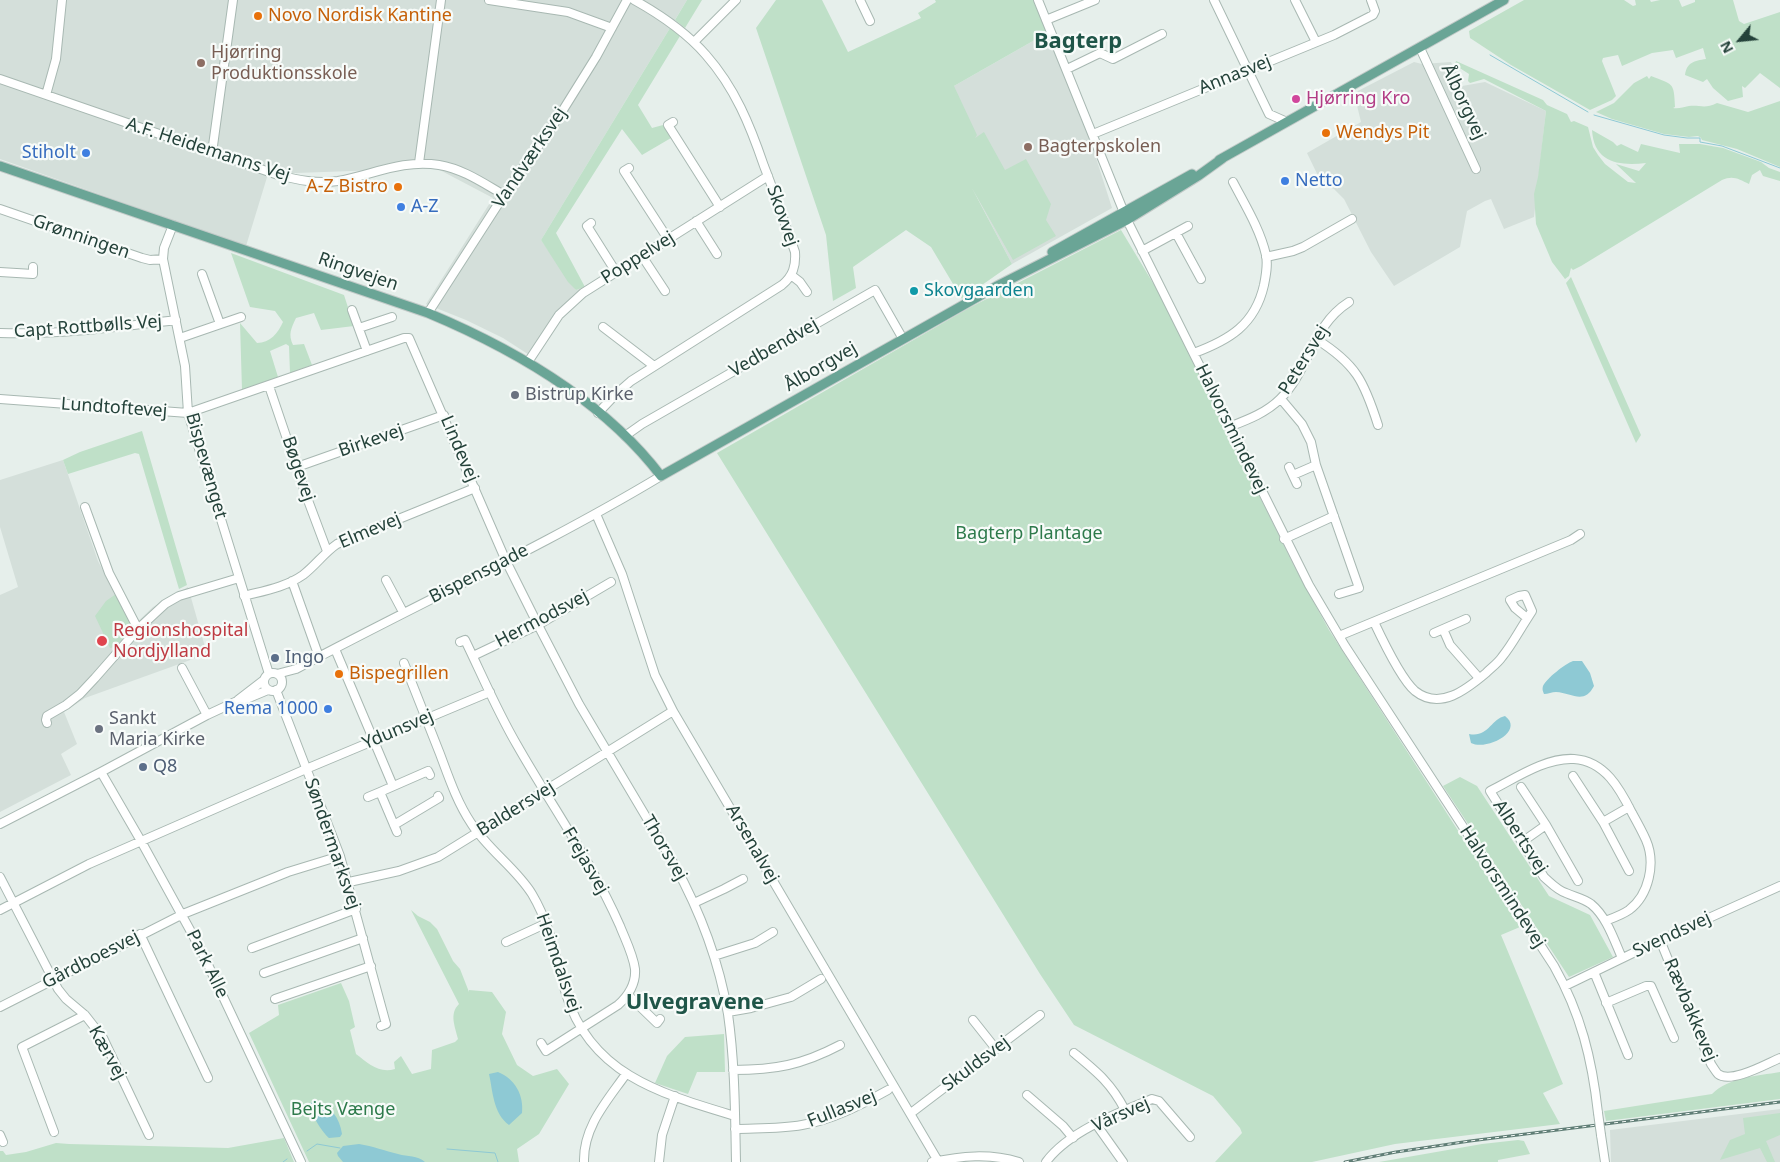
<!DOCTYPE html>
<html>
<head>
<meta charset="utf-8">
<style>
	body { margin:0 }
	#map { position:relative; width:1780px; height:1162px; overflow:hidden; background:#e6efeb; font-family:"Noto Sans",sans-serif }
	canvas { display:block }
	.north { position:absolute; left:1715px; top:15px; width:50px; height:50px; -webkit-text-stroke:4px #f7fbf9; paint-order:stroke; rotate:242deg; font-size:14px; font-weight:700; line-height:20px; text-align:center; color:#24423a }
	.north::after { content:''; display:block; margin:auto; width:18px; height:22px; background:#24423a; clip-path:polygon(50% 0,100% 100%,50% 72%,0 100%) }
</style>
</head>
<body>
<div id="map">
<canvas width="1780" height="1162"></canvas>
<div class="north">N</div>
</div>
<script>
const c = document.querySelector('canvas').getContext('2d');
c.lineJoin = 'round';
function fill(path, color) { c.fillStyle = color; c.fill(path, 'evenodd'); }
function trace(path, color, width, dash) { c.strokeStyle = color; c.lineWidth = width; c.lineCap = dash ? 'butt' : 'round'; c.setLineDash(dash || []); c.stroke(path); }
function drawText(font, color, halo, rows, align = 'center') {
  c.font = font + ' "Noto Sans",sans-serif'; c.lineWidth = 4.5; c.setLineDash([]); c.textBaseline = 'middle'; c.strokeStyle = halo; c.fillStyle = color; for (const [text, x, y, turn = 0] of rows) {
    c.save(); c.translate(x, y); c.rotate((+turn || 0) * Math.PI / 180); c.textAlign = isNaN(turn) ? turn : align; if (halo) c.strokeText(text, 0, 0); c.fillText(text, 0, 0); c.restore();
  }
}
fill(new Path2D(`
	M0 0H687L541 240 576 290 585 287 589 293 569 310 553 327 534 358 503 338 466 320 426 304 493 198 436 168 268 174 246 246 0 159Z
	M1047 33 1090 139 1112 208 1012 264 955 155 954 86Z
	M1414 62 1422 64 1451 62 1462 86 1485 82 1546 111 1534 217 1504 229 1491 199 1485 201 1467 211 1460 247 1394 286 1371 252 1344 199 1334 189 1322 184 1307 153 1361 122 1354 93Z
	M63 460 98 561 132 627 153 607 188 587 207 654 85 698 64 712 77 744 61 754 71 775 0 812V595L18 587 0 527V480Z
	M1780 1109V1162H1611L1610 1130Z`), '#d4dfda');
fill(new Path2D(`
	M687 0H702L685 28 675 20Z
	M776 0H822L848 52 921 18 918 13 936 2 935 0H1033L1047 33 954 86 977 135 975 138 984 132 1005 170 1026 159 1051 204 1046 220 1056 236 1013 260 972 188 1012 264 962 299 931 247 906 230 853 267 856 288 833 301 826 235 756 28Z
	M1524 0H1624L1633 6 1636 5 1635 0H1650L1651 2 1660 0H1679L1682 7 1695 2V0H1733L1739 21 1744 24 1780 12V88L1760 73 1745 88 1742 86 1743 97 1728 101 1713 88 1707 79 1703 82 1685 75C1687 62 1694 61 1706 59L1703 48 1676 58 1673 50 1652 53 1622 66 1618 55 1603 58 1602 61 1616 96 1612 100 1590 110 1511 65 1470 38 1469 31Z
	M670 28 680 36 638 105 652 128 663 125 671 138 642 155 622 129 556 233 585 287 576 290 568 282 541 240Z
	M1456 61 1543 100 1547 105 1567 114 1571 122 1574 121 1588 127 1593 147 1598 155 1605 164 1628 182 1636 183 1616 164 1639 171 1646 163C1619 166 1594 163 1592 130L1613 142 1617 146 1621 144 1638 152 1641 144 1680 153 1679 144H1700L1723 148 1761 162 1769 168 1780 172V181L1763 176 1760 170 1752 175 1749 184C1739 179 1733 175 1722 180L1581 266 1573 270 1571 268 1569 276 1565 279 1552 262 1536 224 1534 194 1538 177 1546 111 1484 79 1470 83 1468 81 1469 74 1455 65Z
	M1647 76 1649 79 1651 76C1673 85 1674 81 1675 107L1673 108C1679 109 1683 107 1689 106 1701 105 1705 109 1717 103L1748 112 1780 101V167L1737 149 1702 140 1701 138 1698 136 1689 137 1664 134 1612 119 1596 112 1614 103 1634 83Z
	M1121 230 1156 288 1294 566 1329 630 1520 927 1501 935 1563 1084 1543 1093 1560 1124 1395 1144 1312 1162H1215L1242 1133 1240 1128 1213 1096 1074 1025 1040 974 717 453 969 308Z
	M231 253 344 295 354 326 321 330 314 313 296 318C291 329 288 334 293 345L304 344 312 365 290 373 289 346 286 344 270 351 278 377 242 390 240 323 257 343C270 343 278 333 283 322L275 311 250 307Z
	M1571 277 1641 435 1636 443 1566 283Z
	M142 431 187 585 179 589 139 454 135 453 68 474 63 460 80 452Z
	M116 594 133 628 115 647 110 648 95 616 106 601Z
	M1460 777 1477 786 1549 896 1590 915 1613 957 1569 977 1443 786Z
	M411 910 418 916 430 922 437 929 453 961 460 969 469 992V990L492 992 506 1012 502 1034 517 1065 533 1076 557 1069 569 1084 539 1134 517 1149 519 1162H309L249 1033 279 1015 278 1005 341 983 349 1001 355 1027 350 1030 356 1054C368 1063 379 1074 395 1069L394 1062 401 1056 412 1074 431 1069 432 1050 455 1042 458 1039C455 1026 449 1014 459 1004Z
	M724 1034 725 1072H697L688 1094 655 1083 667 1056 685 1037Z
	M1780 1072V1099L1606 1121 1604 1111 1712 1094C1729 1077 1757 1076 1780 1072Z
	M1780 1113V1135L1766 1141 1775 1162H1767L1760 1148 1720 1160 1730 1140 1745 1134 1743 1118Z
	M284 1138 294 1162H0V1151H3L6 1155 26 1152 56 1143 69 1144 228 1148Z
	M1518 1140 1524 1141 1530 1154 1498 1160V1162H1379L1482 1144Z`), '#bfe0c8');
fill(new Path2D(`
	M1573 661H1582L1590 673 1594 686C1584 705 1572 693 1556 692 1552 692 1548 694 1544 694 1543 691 1542 690 1543 686 1547 678 1565 664 1573 661Z
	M1505 716C1525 731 1487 751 1471 743L1469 734C1488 738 1491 719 1505 716Z
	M498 1072C515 1079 524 1095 522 1113L509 1125C493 1113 493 1092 489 1074Z
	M315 1100C330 1105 340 1118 342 1134L340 1137 329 1138C322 1132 309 1112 311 1103Z
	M359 1144C373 1146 385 1151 398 1154 408 1157 417 1155 425 1162H343L338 1156 337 1153 343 1146Z`), '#8ec9d4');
trace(new Path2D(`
	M1490 55 1588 112
	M1594 115 1664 135 1687 138H1700V142L1722 146 1780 168
	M447 1149 495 1153 498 1162
	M307 1151 317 1144 340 1148
	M283 1162 287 1159`), '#8ec9d4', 1);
const minor = new Path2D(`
	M489 0 568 12 612 28
	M860 0 870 21
	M1038 0 1127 220 1309 585 1345 646 1554 966C1581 1014 1592 1059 1598 1113
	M1214 0 1269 114 1287 122
	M1295 0 1316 42
	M1046 20 1095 0
	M694 42 736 0
	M1420 48 1476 169
	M1067 69 1100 53 1113 59 1162 34
	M0 79 278 175C298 180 317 184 338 181 372 175 403 159 439 165 463 169 483 183 504 195
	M46 95 56 59 62 0
	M673 122 668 125 720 207
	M1093 134 1334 35 1373 15 1375 11 1371 0
	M212 153 233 0
	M419 163 441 0
	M629 168 624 171 668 239
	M0 209 142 258 150 260 163 259
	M696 221 717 254
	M591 223 587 226 616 272
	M173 225 164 248 163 259 185 366 188 413 269 674
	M1176 233 1201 279
	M1142 251 1188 226
	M642 256 665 291
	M1266 257 1293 251 1303 247 1352 219
	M0 272 33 274V267
	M202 274 220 324
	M791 275 800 282 807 292
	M352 310 367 351
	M428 313 504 195 558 118 596 57 627 0
	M603 327 654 366
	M359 328 392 317
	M0 333C59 335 117 327 176 320
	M180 338 241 317
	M1316 339C1356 364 1364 381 1378 425
	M1194 353C1229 340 1255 325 1264 285 1266 275 1268 265 1266 255 1260 229 1245 205 1233 182
	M528 362 559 315 583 293 768 176
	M269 386 306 495 327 551
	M0 399 188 413 404 338H409L506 561 538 625 579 704 674 864C700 911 719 961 728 1014 735 1063 735 1113 736 1162
	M1281 399 1302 424 1311 442 1316 465 1359 588 1339 594
	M598 413 615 395 631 381 782 285C793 276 796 266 795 252 785 223 775 194 764 166 750 125 735 88 706 55 686 32 661 15 634 0
	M1229 427C1247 420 1266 413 1280 399 1310 370 1311 326 1349 302
	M625 436 642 424 875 290 903 339
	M297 467 444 415
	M1289 467 1297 484
	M1293 475 1316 465
	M85 507 109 573 138 629
	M596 514 622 574 655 675 673 711 938 1161
	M1284 539 1334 516
	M386 580 403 612
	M292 581 319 657
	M244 596C263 591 286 587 303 575 315 566 324 553 337 544L475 488
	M1374 622C1382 639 1402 680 1415 691 1440 711 1467 689 1486 673 1491 668 1498 663 1502 657 1511 646 1518 633 1525 622L1532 611 1525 595 1519 596 1510 600 1515 608 1527 618
	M1443 629 1450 645 1479 678
	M1434 633 1466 619
	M1339 636 1571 540 1580 534
	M460 642 465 640C482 675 497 711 517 745 551 805 592 862 620 926 625 939 633 954 635 969 636 983 629 995 618 1005L546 1051 541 1043
	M335 649 393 786
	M473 656 538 625 611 582
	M404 663C416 693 428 724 440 754 449 778 457 802 471 823 488 850 516 868 532 894 551 926 556 959 566 994 591 1075 662 1094 735 1116
	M182 668 207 715
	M264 682a9 9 0 1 1 18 0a9 9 0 1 1-18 0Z
	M277 674 296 669C417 604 543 547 661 476
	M276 690 340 856 386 1024 381 1026
	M238 700 264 680
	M47 723 46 720 47 716 66 705 80 694 95 678 138 629 165 604 179 596 239 578
	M101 772 141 841 201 950 301 1162
	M1573 776 1603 822 1629 871
	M1521 787 1546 825
	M368 797 380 792
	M1603 822 1629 807
	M0 824 101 772 207 715 235 702 244 700 268 690
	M394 825 439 798 438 796
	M397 832 380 792 428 771 430 775
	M1522 842 1546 825 1578 881
	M0 877 58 989 66 999 85 1015 103 1038 149 1135
	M349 882 399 871 438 857 673 711
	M694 903 724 889 743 879
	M0 910 89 864 306 769 490 692
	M1605 921C1613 918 1622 915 1629 910 1649 895 1656 863 1646 840 1642 831 1637 822 1632 813 1620 789 1605 761 1574 759 1546 757 1514 779 1490 791L1544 877C1551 883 1557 890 1566 893 1575 897 1583 898 1591 904 1607 917 1614 940 1622 958
	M140 934 208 1078
	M1660 940 1711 1064C1713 1067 1716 1072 1718 1074 1731 1084 1766 1064 1780 1058
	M506 942 547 923
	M252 948 356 909
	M714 956 755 943 773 932
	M1594 972 1628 1055
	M264 973 363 938
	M1565 986 1660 940 1780 886
	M628 995 657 1023 660 1019
	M275 999 371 966
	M1606 1003 1646 986H1651L1674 1038
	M0 1007 183 914 288 872 340 856
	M728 1012 751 1008 791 997 821 979
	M973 1020 996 1049
	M1074 1053C1097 1072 1111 1083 1125 1110
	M733 1070C775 1070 802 1065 840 1045
	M1027 1095 1063 1126 1073 1138
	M911 1113 1040 1015
	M1096 1124 1123 1162
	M735 1129C757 1128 780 1129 802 1125 832 1120 861 1105 888 1090
	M54 1132 22 1047 85 1015
	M0 1135 3 1142
	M1601 1135 1605 1162
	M584 1162C583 1127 607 1101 626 1074
	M659 1162 662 1135 675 1096
	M932 1162C961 1156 989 1153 1019 1162
	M1046 1162C1068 1132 1117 1113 1152 1099L1159 1101 1190 1137`);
const major = new Path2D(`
	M1219 160 1504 0
	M0 166 428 313C514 349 604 401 661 476L997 286 1127 220 1198 176 1223 158
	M1052 252 1192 174`);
trace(minor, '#a8b8b2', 10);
trace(major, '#c2cac8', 11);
trace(minor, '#fff', 8);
trace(major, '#6aa596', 9);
const rail = new Path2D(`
	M1345 1162 1396 1152 1470 1141 1780 1102`);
trace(rail, '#5f7d75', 3);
trace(rail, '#f7fbf9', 1, [4]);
const minorBridge = new Path2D(`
	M1598 1113 1601 1135`);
trace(minorBridge, '#a8b8b2', 10, []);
trace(minorBridge, '#fff', 8);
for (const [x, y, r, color] of [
	[258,16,5,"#e8710a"],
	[201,63,5,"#8d6e63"],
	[1296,99,5,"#d1479c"],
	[1326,133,5,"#e8710a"],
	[1028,147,5,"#8d6e63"],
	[86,153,5,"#3f7fe0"],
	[1285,181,5,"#3f7fe0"],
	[398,187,5,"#e8710a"],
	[401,207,5,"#3f7fe0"],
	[914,291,5,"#0f9aa8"],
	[515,395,5,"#6b7280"],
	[102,641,6,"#e0444e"],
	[275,658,5,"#5c6f8a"],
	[339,674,5,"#e8710a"],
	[328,709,5,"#3f7fe0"],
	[99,729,5,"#6b7280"],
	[143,767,5,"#5c6f8a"]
]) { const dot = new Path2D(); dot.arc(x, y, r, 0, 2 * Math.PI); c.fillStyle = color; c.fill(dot); trace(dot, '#f7fbf9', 2); }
drawText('18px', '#c56008', '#f7fbf9', [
	["Novo Nordisk Kantine",268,16],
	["Wendys Pit",1336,133],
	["A-Z Bistro",388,187,"right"],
	["Bispegrillen",349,674]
], 'left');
drawText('18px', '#785e54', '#f7fbf9', [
	["Hjørring",211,53],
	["Produktionsskole",211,74],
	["Bagterpskolen",1038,147]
], 'left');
drawText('18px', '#24423a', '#f7fbf9', [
	["Annasvej",1235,75,-22],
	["Ålborgvej",1463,102,65],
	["A.F. Heidemanns Vej",208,150,18],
	["Vandværksvej",530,158,-56],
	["Skovvej",782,216,71],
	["Grønningen",81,237,19],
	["Poppelvej",638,258,-32],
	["Ringvejen",358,272,19],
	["Capt Rottbølls Vej",88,327,-4],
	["Vedbendvej",774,348,-30],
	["Petersvej",1304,360,-58],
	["Ålborgvej",821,367,-30],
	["Lundtoftevej",114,408,4],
	["Halvorsmindevej",1231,429,64],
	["Birkevej",371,441,-19],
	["Lindevej",459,449,67],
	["Bispevænget",206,466,74],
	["Bøgevej",298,469,71],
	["Elmevej",370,531,-23],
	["Bispensgade",479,574,-27],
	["Hermodsvej",542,619,-28],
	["Ydunsvej",398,730,-23],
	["Baldersvej",516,809,-32],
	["Albertsvej",1520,837,57],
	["Søndermarksvej",332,844,71],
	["Arsenalvej",752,844,60],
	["Thorsvej",664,848,60],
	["Frejasvej",585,861,60],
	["Halvorsmindevej",1502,887,57],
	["Svendsvej",1672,935,-25],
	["Gårdboesvej",91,960,-27],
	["Heimdalsvej",558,963,71],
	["Park Alle",207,964,64],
	["Rævbakkevej",1690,1010,67],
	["Kærvej",107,1053,61],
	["Skuldsvej",976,1064,-37],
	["Fullasvej",842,1109,-22],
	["Vårsvej",1121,1115,-24]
]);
drawText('18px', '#b23c85', '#f7fbf9', [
	["Hjørring Kro",1306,99]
], 'left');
drawText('18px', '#366cbe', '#f7fbf9', [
	["Stiholt",76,153],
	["Netto",1295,181,"left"],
	["A-Z",411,207,"left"],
	["Rema 1000",318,709]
], 'right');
drawText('18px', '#0d838f', '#f7fbf9', [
	["Skovgaarden",924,291]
], 'left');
drawText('18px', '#5b616d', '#f7fbf9', [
	["Bistrup Kirke",525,395],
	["Sankt",109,719],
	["Maria Kirke",109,740]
], 'left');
drawText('18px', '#2d7a4b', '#f7fbf9', [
	["Bagterp Plantage",1029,534],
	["Bejts Vænge",343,1110]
]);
drawText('18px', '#be3a42', '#f7fbf9', [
	["Regionshospital",113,631],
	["Nordjylland",113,652]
], 'left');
drawText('18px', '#4e5e75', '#f7fbf9', [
	["Ingo",285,658],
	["Q8",153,767]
], 'left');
drawText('bold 22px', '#1f5548', '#f7fbf9', [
	["Bagterp",1078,42],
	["Ulvegravene",695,1003]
]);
</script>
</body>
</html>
